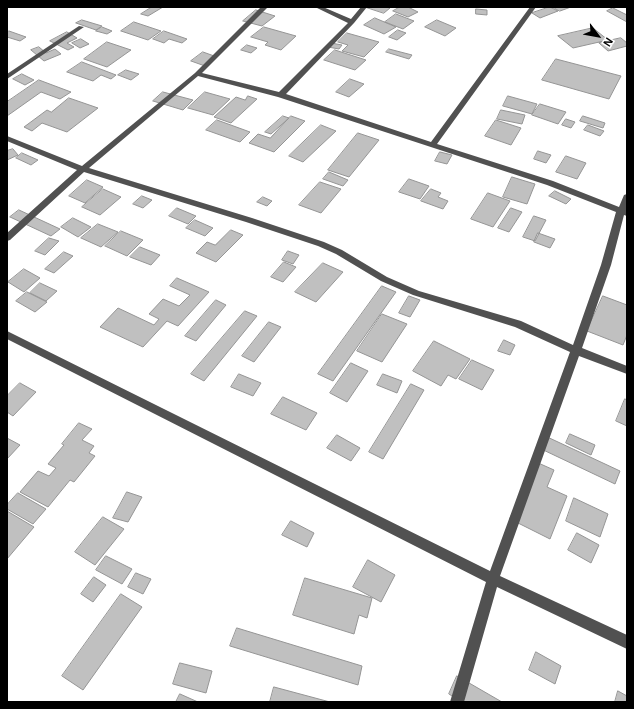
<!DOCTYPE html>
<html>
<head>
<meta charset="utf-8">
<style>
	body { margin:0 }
	#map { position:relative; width:634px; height:709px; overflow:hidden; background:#fff; font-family:Arial,sans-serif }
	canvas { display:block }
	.frame { position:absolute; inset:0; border:8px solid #000; pointer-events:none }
	.north { position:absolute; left:578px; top:16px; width:40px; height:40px; -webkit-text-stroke:3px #fff; paint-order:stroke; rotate:122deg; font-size:11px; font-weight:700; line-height:16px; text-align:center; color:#000 }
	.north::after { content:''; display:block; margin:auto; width:14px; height:18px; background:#000; clip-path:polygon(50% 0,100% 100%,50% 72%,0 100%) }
</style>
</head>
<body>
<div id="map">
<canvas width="634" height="709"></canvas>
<div class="frame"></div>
<div class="north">N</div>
</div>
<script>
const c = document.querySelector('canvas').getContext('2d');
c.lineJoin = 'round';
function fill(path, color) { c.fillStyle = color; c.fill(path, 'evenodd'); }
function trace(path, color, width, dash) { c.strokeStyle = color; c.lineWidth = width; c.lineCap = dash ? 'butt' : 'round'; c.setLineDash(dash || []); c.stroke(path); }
const building = new Path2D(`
	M152 7H163L148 16 141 14Z
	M365 7H386L390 8 384 13Z
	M400 7H408L418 12 408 17 393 11Z
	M550 7 558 11 540 18 532 13Z
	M553 7H571L560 11Z
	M613 8 627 15V22L607 11Z
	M476 9 487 10V15L476 14Z
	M256 10 275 16 262 26 243 21Z
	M396 14 414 21 403 29 385 22Z
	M375 18 396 27 384 34 364 25Z
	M82 20 102 26 96 30 76 23Z
	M437 20 456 28 445 36 425 27Z
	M134 22 161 31 148 40 121 31Z
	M102 27 112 31 107 34 96 31Z
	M264 27 296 36 281 50 265 45 268 42 251 37Z
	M593 28 608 40 573 48 558 36Z
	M398 30 406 33 397 40 389 37Z
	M9 31 26 37 20 41 7 37V33Z
	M164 31 187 39 182 43 169 39 164 43 153 39Z
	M67 32 77 38 67 43 74 47 68 50 50 41Z
	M347 33 379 42 364 57 342 51 348 45 338 42Z
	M621 38 627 43V46L608 51 599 43Z
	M81 39 89 44 80 48 72 43Z
	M107 42 131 50 107 67 84 59Z
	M331 43 342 45 339 49 328 47Z
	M247 45 257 48 251 53 241 50Z
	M39 47 46 53 55 49 61 54 44 61 31 50Z
	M389 49 412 55 409 59 386 52Z
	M335 50 366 60 355 70 324 60Z
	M203 52 217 57 205 66 191 61Z
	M556 59 621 76 609 99 542 80Z
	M82 62 116 75 111 79 101 75 93 81 67 72Z
	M126 70 139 74 131 80 118 75Z
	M22 74 34 80 25 85 13 79Z
	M350 79 364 84 349 97 336 92Z
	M39 80 71 92 60 99 41 92 7 116V102Z
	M163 92 193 100 183 110 153 101Z
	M205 92 230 99 213 115 188 108Z
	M248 96 257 99 231 123 214 117 236 97 245 100Z
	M508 96 537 104 532 114 503 106Z
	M69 98 98 108 67 132 42 123 32 131 24 127 47 110 51 112Z
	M540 104 566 112 558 124 532 115Z
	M501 110 525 115 522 124 497 119Z
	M283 116 289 118 271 134 265 132Z
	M291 116 305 121 274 152 249 143 258 134 270 138Z
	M583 116 605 123 603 128 580 121Z
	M566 119 575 122 571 128 562 125Z
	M217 120 250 132 240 142 206 130Z
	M496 120 521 128 511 145 485 136Z
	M321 125 336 131 303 162 289 156Z
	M588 125 604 131 600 136 584 130Z
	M358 133 379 140 349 177 328 170Z
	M13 149 18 155 7 160V151Z
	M538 151 551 155 546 163 534 159Z
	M440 152 452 155 447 164 435 161Z
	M22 153 38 160 31 165 16 158Z
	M566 156 586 163 577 179 556 172Z
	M329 172 348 180 343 186 323 179Z
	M512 177 535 184 527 204 503 197Z
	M409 179 429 186 420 199 399 192Z
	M87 180 103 187 85 203 69 196Z
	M320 182 341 189 321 213 299 205Z
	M103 189 121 197 100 215 82 207Z
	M431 189 441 193 438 197 448 201 443 209 421 201Z
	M555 191 571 199 566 204 549 196Z
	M488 193 510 201 493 227 471 219Z
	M142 196 152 200 143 208 133 204Z
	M263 197 272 201 267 206 257 202Z
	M177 208 196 216 188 224 169 216Z
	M511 208 522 212 509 232 498 228Z
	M19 210 60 229 51 236 10 217Z
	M534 216 546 220 535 241 523 237Z
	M73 218 91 227 78 237 61 227Z
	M195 220 213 228 205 236 186 228Z
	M98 224 118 232 101 247 81 238Z
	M231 230 243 235 216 262 196 253 207 242 215 245Z
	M121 231 143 240 127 256 105 246Z
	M538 233 555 239 550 248 534 242Z
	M49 238 59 241 45 255 35 251Z
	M140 247 160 255 151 265 130 257Z
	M288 251 299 255 293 264 282 260Z
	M64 252 73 256 54 273 45 269Z
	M284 262 296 267 283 282 271 277Z
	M323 263 343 272 316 302 295 292Z
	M24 269 40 278 24 292 8 282Z
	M177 278 209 292 178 326 167 321 143 347 100 327 118 308 154 325 159 319 149 314 163 299 179 306 190 295 170 286Z
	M40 283 57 291 46 301 30 293Z
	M382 286 396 292 333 381 318 374Z
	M27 292 47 302 35 312 16 301Z
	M409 296 420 300 410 317 399 313Z
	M603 296 627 305V335L623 345 587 331Z
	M216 300 226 305 196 341 185 336Z
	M245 311 257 316 204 381 191 374Z
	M382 314 407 324 382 362 357 351Z
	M269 322 281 327 254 362 242 356Z
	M504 340 515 345 510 355 498 351Z
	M434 341 470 359 456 379 448 375 441 386 413 371Z
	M472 360 494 370 482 390 459 379Z
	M351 363 368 371 347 402 330 393Z
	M239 374 261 383 253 396 231 387Z
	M383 374 402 381 397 393 377 385Z
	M20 383 36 392 13 416 7 412V396Z
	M411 384 424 390 383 459 369 452Z
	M283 397 317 413 306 430 271 414Z
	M625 399 627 400V426L616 421Z
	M79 423 92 429 82 440 94 446 89 453 95 456 74 482 70 480 48 507 20 492 38 471 49 476 56 468 48 464 64 445 62 444Z
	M570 434 595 445 591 455 566 443Z
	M337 435 360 448 351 461 327 448Z
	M543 435 620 471 615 484 537 447Z
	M7 438 20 445 7 459Z
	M536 462 554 470 547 487 567 496 550 539 510 519Z
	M127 492 142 497 128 522 113 518Z
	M18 493 46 509 33 524 7 509V505Z
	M574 498 608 514 600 537 566 521Z
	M7 511 34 527 7 559Z
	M103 517 124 529 95 565 75 552Z
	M291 521 314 533 307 547 282 535Z
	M577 533 599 545 591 563 568 550Z
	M106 556 132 569 122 584 96 570Z
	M368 560 395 575 381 602 353 587Z
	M136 573 151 579 143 594 128 587Z
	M94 577 106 585 93 602 81 594Z
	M305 578 372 598 367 618 359 615 354 634 293 615Z
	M121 594 142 607 83 690 62 676Z
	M237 628 362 666 358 685 230 646Z
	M536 652 561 666 555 684 529 670Z
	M180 663 212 671 206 693 173 684Z
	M457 676 502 702H461L449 694Z
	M274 687 330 702H270Z
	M618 691 627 696V702H615Z
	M180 694 198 702H176Z`);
fill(building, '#c0c0c0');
trace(building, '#959595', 1);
fill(new Path2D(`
	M261 7H268L202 73 279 92 348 23 315 7H323L351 19 361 7H367L354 23 286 94 431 142 530 7H536L437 144 553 181 619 207 624 195 627 194V216L624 215 611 265 582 348 627 366V374L579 356 500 576 627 635V649L497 587 464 702H450L486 582 7 339V331L490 571 570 352 515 327 413 295 381 281 336 254 318 246 246 222 84 172 10 240 7 241V233L77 170 7 141V136L82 166 195 73ZM198 76 278 97 547 185 616 212 601 265 573 345 521 321 419 291 387 277 342 250 324 242 252 218 89 168Z
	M79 26 84 27 7 79V74Z`), '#515151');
</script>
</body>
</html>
